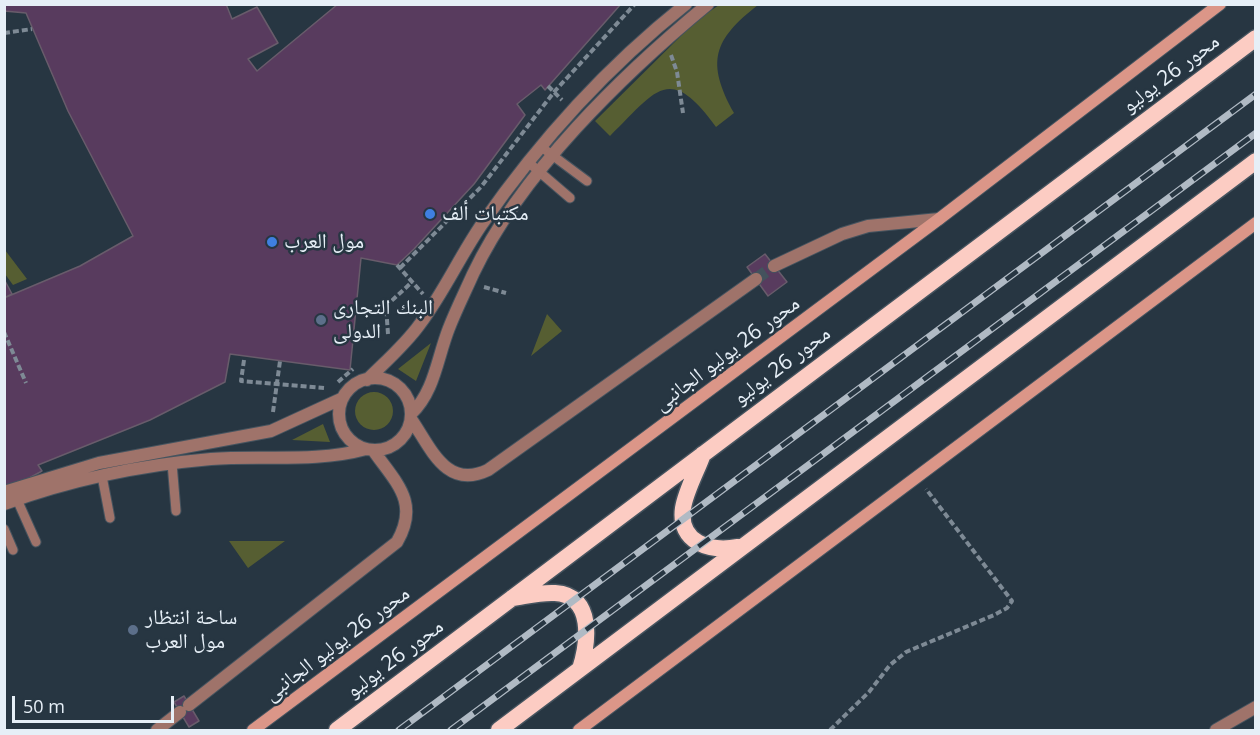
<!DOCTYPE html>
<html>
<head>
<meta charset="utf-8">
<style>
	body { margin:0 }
	#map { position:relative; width:1260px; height:735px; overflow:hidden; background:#273642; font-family:"Open Sans",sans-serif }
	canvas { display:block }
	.frame { position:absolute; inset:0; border:6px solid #e6eff7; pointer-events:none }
	.scale { position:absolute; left:12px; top:696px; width:162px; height:27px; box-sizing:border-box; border:3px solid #e6eff7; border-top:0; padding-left:8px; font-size:18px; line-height:21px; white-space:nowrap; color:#e6eff7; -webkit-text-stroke:4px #273642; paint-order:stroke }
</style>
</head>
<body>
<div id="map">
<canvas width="1260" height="735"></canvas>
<div class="frame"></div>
<div class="scale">50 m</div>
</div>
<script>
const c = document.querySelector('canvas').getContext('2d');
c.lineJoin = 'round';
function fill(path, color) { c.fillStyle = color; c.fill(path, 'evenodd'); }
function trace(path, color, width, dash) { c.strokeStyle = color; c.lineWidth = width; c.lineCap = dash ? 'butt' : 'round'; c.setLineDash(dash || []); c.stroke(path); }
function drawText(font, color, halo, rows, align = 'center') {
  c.font = font + ' "Open Sans","Noto Naskh Arabic",sans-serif'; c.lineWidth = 5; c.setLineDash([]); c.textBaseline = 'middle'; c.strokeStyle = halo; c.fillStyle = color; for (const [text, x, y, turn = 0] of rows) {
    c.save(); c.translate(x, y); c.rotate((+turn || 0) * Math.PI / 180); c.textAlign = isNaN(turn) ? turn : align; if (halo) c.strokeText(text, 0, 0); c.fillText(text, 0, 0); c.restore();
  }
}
fill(new Path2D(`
	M719 5H758C713 40 706 62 734 113L716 127C669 62 656 91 610 136L595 121 697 20Z
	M5 250 27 279 13 285 5 274Z
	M547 314 562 331 531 356Z
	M431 343 416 381 398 369Z
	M355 411a19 19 0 1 1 38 0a19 19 0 1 1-38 0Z
	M323 424 330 442 292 440Z
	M229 541H285L248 568Z`), '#565e32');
const building = new Path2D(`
	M4 4H226L232 19 257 7 278 43 248 59 257 71 338 4H621L545 90 541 85 517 104 525 115 474 184 414 249 397 265 361 258 350 370 230 354 225 382 150 420 38 465 42 471 9 489 4 486V298L80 266 133 236 68 111 26 13 4 11Z
	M765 254 787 282 768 296 747 267Z
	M4 279 12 294 4 298Z
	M184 696 199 721 189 727 174 702Z`);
fill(building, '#583b5e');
trace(building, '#685c6b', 1.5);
trace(new Path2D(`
	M756 279 774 266`), '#44525d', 12, [12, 6]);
const service = new Path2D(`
	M540 146 587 181
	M528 162 570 198
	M172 463 176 511
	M102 476 110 518
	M15 495 36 542
	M4 529 13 550`);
const minor = new Path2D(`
	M774 266 842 234 868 226 939 219
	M339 414a36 36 0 1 1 72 0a36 36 0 1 1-72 0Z
	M367 380C385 362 405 345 420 324 444 292 460 256 482 224 539 142 608 66 686 4
	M411 414C435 391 437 358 449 328 456 310 465 292 473 274 521 173 622 75 708 4
	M411 419C431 448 446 490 488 470L756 279
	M4 492 99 463 271 431 343 398
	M4 504C70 480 141 465 211 459 263 455 315 463 366 449
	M189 705 397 542C420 502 396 483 373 450
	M157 730 180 712
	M1216 730 1256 707`);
const secondary = new Path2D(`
	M253 730 939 219 1220 4
	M579 730 1256 223`);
const trunk = new Path2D(`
	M703 454C697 471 686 490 683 508 678 543 710 552 738 547
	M512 598C526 596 541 592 555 593 595 595 588 644 580 669
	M337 730 1256 38
	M499 730 1256 161`);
trace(service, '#46545f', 11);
trace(minor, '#46545f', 14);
trace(secondary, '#46545f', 14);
trace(trunk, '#46545f', 19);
trace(new Path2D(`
	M4 33 32 29
	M671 55 677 72 683 113
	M548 86 562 100
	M397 265 423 294
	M400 268 481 187 554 92 635 4
	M484 287 506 293
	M4 332 26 383
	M388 334 386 306 412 282
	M244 360 241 381 324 388
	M338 382 353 369
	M273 412 280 361
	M830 730 869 692 890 665 906 652 994 615 1007 608 1012 601 926 489`), '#7e8a95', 4, [6, 3]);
trace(service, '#9f736a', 9);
trace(minor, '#9f736a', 12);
trace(secondary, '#db9688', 12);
trace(trunk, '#fcccc3', 16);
const rail = new Path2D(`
	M399 730 1256 94
	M451 730 1256 133`);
trace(rail, '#b0bac4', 7);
trace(rail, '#273642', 4.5, [14]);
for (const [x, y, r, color] of [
	[430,214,6,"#3f7fe0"],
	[272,242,6,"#3f7fe0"],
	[321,320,6,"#5c6f8a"],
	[133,630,6,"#5c6f8a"]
]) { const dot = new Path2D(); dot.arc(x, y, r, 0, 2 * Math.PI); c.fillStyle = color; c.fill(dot); trace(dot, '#273642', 2); }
drawText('21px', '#e6eff7', '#273642', [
	["محور 26 يوليو",1171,74,-37],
	["محور 26 يوليو الجانبى",727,354,-37],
	["محور 26 يوليو",782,366,-37],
	["محور 26 يوليو الجانبى",337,644,-37],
	["محور 26 يوليو",395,659,-37]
]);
drawText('21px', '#e6eff7', '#273642', [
	["مكتبات ألف",442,214],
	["مول العرب",284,242],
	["البنك التجارى",333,308],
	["الدولى",333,332],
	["ساحة انتظار",145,618],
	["مول العرب",145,642]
], 'left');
</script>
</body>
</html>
